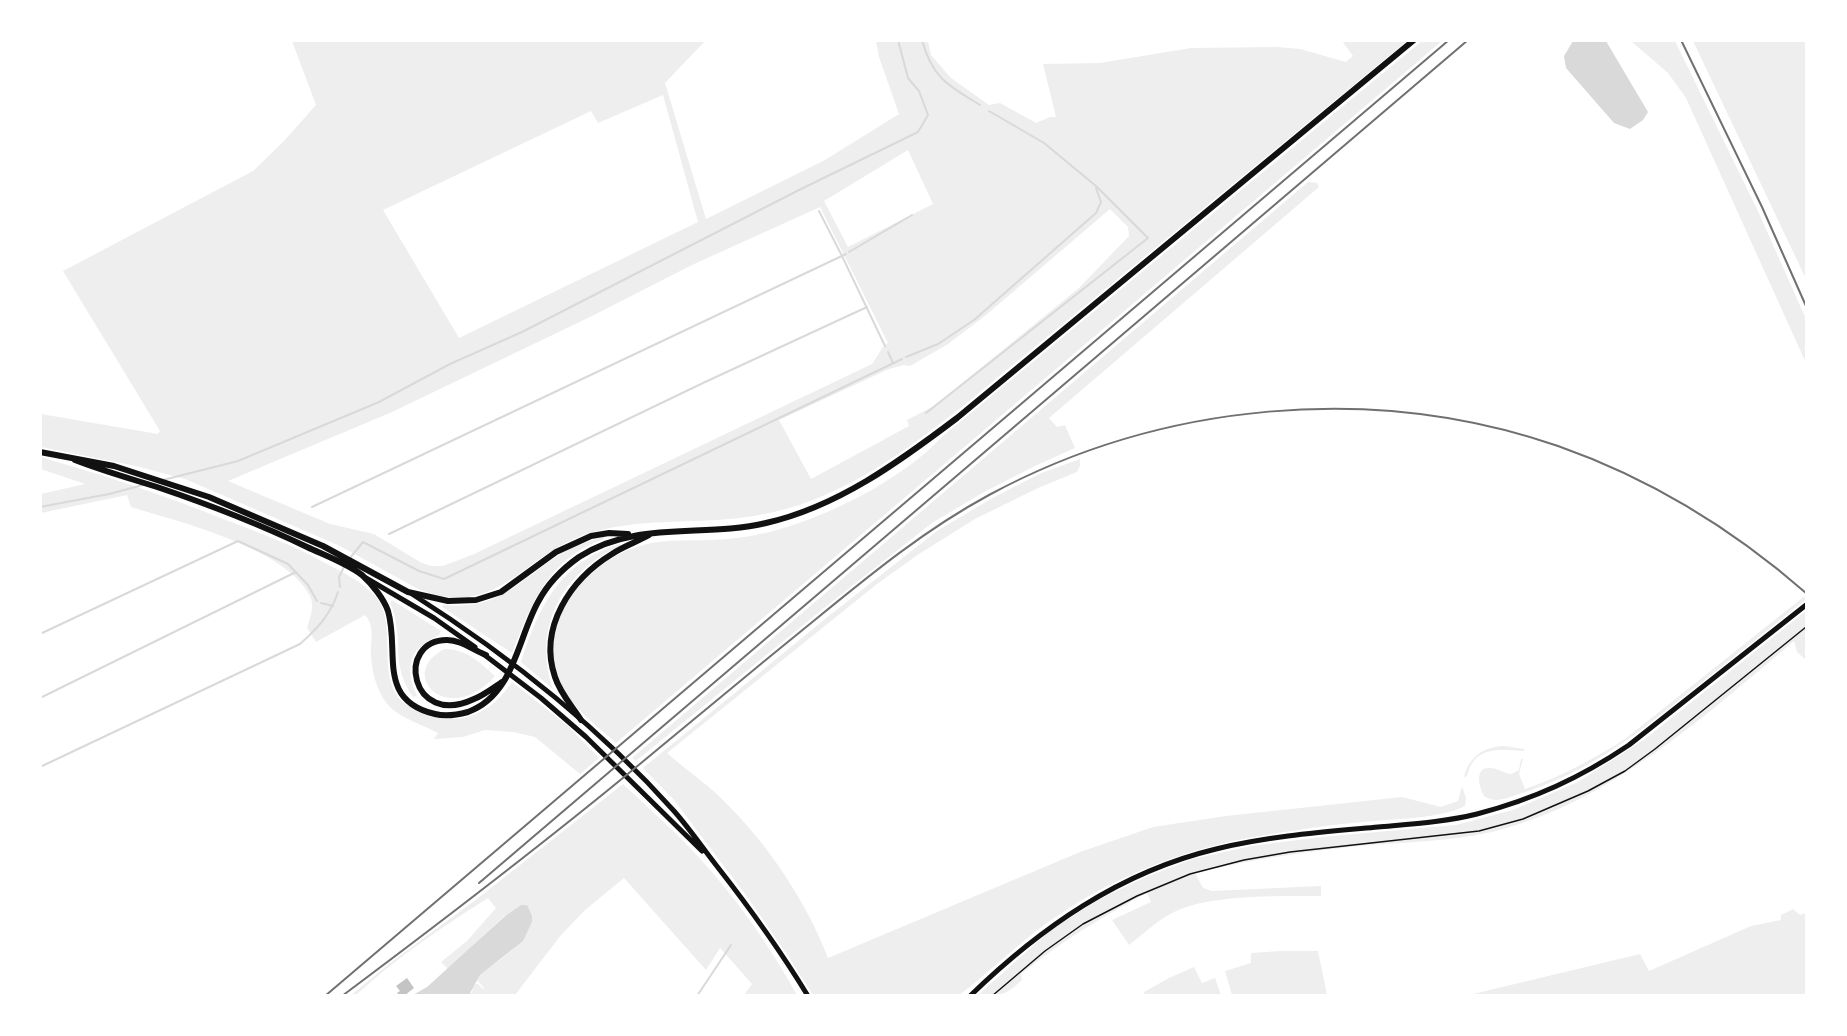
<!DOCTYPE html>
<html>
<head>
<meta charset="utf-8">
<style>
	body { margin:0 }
	#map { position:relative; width:1847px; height:1036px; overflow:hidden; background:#fff; font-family:"Exo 2",sans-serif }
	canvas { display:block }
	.frame { position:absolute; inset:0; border:42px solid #fff; pointer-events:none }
</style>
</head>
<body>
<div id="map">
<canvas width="1847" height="1036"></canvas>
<div class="frame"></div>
</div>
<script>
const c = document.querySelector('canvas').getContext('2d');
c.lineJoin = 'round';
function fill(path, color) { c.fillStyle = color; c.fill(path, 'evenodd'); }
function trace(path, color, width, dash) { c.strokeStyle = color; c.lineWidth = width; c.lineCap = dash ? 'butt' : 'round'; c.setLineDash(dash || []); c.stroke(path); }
fill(new Path2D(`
	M292 41H705L665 83 706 219 825 160 899 114 879 57 876 41H928L931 55 951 78 989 105 1000 103 1036 123 1050 117H1056L1043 64 1100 63 1191 48 1277 47 1300 49 1346 62 1353 56 1342 41H1407L963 406C895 459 827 509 739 518 690 524 639 518 590 533 522 553 500 621 418 589L340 546 185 479 136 466 41 447V414L158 434 160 431 63 271 253 171 283 142 316 105ZM663 95 698 222 459 338 383 210 591 111 598 123ZM908 150 933 204 848 247 824 201ZM820 207 888 343 883 347 872 364 474 554 443 566H431L420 562 374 534 330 524 228 481 392 412 590 317 692 265ZM1110 209 1128 227 1129 236 1079 288 934 406 907 420 909 426 811 479 779 420 889 369 904 365 910 366 948 344 986 315Z
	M1422 41H1442L616 743C598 726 573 709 563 687 531 625 587 558 647 544 668 539 690 541 711 540 736 539 763 535 787 527 841 510 904 477 943 436Z
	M1631 41H1675L1757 209 1806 319V363L1686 98 1668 73Z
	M1693 41H1806V279Z
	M1308 182 1317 183 1319 187 1049 418 1057 427 1065 425 1075 448 1035 466 984 492 932 523 824 608 636 761 632 758Z
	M40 457C104 475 166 496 226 520 260 533 295 546 327 564 344 573 363 582 376 597 400 627 372 685 409 706 450 729 486 721 512 682L568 726 599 758 580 774 535 737 513 732 485 730 463 737 434 739 438 733C425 726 409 721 396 712 377 699 370 668 371 646 372 635 373 623 365 615L316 642 307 628C310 617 315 607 310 596 286 548 180 522 131 507L127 495 41 513V494L85 484 41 469Z
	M1080 459V466L1077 472 1038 488 975 519 919 554 877 584 667 753C680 765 696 776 710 788 759 831 805 897 828 958L1080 852 1153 827 1226 816 1402 797 1441 807 1458 801 1462 786 1466 798 1465 806C1441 819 1390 819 1362 822 1326 825 1290 831 1254 837 1180 850 1108 879 1047 923 1016 945 989 973 959 995H813L788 956 748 898 674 800 643 768 830 615 937 531 989 500 1039 474Z
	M604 537V539C548 559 532 602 512 653L442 607 443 605C498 610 514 585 556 557 570 548 587 541 604 537Z
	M620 544V546C562 572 532 628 553 689L521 662C540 605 559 563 620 544Z
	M1806 595 1805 600C1771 628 1736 655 1701 683 1642 730 1592 772 1519 794 1507 798 1495 804 1484 796 1479 787 1474 767 1490 768 1497 768 1504 773 1511 774L1519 770 1521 759H1523L1519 774 1525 789C1562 776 1592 760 1625 739Z
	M392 600 441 631 439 635C409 648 404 667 417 696L413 697C389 664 405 635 390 603Z
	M1806 611V660L1797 652 1794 641C1705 716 1608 804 1492 832 1452 841 1410 842 1370 845 1310 851 1253 859 1195 873L1203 888 1212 891 1321 886V896C1281 896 1210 894 1174 912 1158 920 1144 933 1129 945L1112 920 1151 902 1147 893C1102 917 1060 942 1021 974L1022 980C1004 997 1001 995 977 996L1052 929 1100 899 1146 877 1193 859 1251 846 1321 837 1456 825 1513 810 1578 782 1645 739Z
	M445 649C468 650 478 661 495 676 448 729 395 673 445 649Z
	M1504 746 1524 749V751C1499 750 1475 745 1467 776L1464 777C1469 757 1483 747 1504 746Z
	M623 784C645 805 668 825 689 847 731 890 768 943 797 995H744L752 984 720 948 706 970 624 878 585 910 561 935 515 995H469L472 992 473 987 477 983 483 989 484 988 477 980 480 975C499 959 530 943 532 916H504L448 969 441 962 467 941 496 908 488 898C442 927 396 958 356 995L350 996 389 964 482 895Z
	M1793 909 1800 915 1806 913V995L1678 996 1677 994 1672 996 1469 995 1640 954 1649 971 1751 926 1781 920V915Z
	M1281 951H1318L1327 995H1232L1225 971 1251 963V953Z
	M1194 967 1202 983 1215 978 1221 995H1145L1144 992 1169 978Z`), '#eee');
fill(new Path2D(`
	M1603 40 1606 41 1648 112 1643 120 1630 129 1614 123 1566 68 1564 56 1573 41Z
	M521 905H527L532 916V922L523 941 480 975 469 995H413L427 987 504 917Z`), '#d9d9d9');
trace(new Path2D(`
	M922 40C932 78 949 86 980 105
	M819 211 842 256 885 346
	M849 252 912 215
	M888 352 893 363
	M906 357 938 344 974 320 1096 213 1101 202 1096 188
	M926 413 1148 238 1096 186 1044 143 989 111
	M163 480 238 461 379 402 450 364 522 332 799 190 918 132 928 115 919 91 908 78 898 40
	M40 507 109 494 143 485
	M312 507 846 254
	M389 534 703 383 867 307
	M350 558 363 542 419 571 444 579 902 359
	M340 587 339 577 345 565
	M321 603 333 606
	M40 634 238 541 288 564 308 585 317 601
	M40 698 296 572
	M40 767 300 644C317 629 331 614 338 592
	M697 996 731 945`), '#d9d9d9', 2);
fill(new Path2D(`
	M407 978 414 988 404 996H399L397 993 400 991 396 986Z`), '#c4c4c4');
trace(new Path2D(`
	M992 996 1045 951 1083 924 1137 896 1190 874 1244 860 1290 852 1479 831 1523 819 1588 791 1625 771 1655 749 1806 627`), '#111', 1.5);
trace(new Path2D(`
	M366 578 434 618 475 647
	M412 594C508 655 598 726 674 811 689 828 702 847 716 865 749 907 780 950 808 996
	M482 653 541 698 586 737 702 851
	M970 996C1040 928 1120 872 1216 849 1269 836 1324 832 1378 827 1411 824 1445 822 1477 814 1534 799 1580 778 1629 745L1806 605`), '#111', 5);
trace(new Path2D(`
	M40 452 114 466 209 497 323 546 408 592 448 601 476 600 501 592 556 552 591 536 609 533 628 534
	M75 460C103 471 132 479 160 488 210 505 259 524 307 547 324 555 346 563 362 575 372 584 384 599 388 611 400 651 376 700 435 714 446 717 457 715 468 712 514 695 517 640 538 602 548 583 562 569 579 557 636 520 704 538 766 523 837 507 899 462 957 418L1414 40
	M486 655C473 650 461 640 447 640 395 640 410 729 474 699 484 695 493 688 502 682
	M581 720C572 706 560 693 555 677 538 627 571 579 612 554 624 546 637 542 649 535`), '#111', 6);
trace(new Path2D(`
	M1681 40 1762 207 1806 306
	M479 883 1468 40
	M325 996 1449 40
	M342 996C449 916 555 835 658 749 710 706 763 662 816 619 871 574 926 529 989 495 1161 402 1373 382 1558 446 1649 478 1734 530 1806 593`), '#707070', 2);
</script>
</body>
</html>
